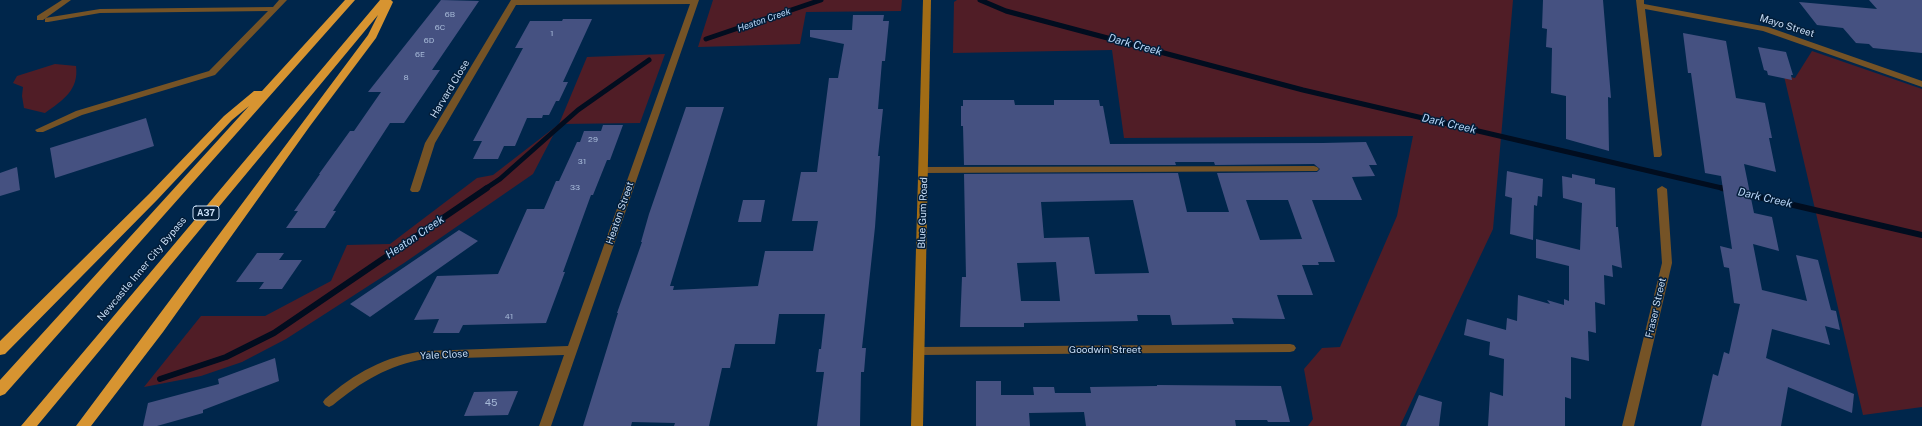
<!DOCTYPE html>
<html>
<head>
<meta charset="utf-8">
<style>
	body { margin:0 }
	canvas { display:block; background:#00264b }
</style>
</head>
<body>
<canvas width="1922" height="426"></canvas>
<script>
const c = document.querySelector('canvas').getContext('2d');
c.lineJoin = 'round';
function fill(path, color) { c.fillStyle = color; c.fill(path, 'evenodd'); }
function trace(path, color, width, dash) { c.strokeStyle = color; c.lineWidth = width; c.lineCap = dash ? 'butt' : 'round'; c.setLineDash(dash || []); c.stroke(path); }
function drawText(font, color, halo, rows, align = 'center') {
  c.font = font + ' "Public Sans",sans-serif'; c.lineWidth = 3; c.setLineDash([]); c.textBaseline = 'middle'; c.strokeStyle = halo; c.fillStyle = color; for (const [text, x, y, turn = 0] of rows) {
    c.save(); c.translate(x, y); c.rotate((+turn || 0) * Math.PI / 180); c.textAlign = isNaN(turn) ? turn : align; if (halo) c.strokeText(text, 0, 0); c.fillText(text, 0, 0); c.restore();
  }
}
fill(new Path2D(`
	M713 0H902L901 11 806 12 800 44 698 47Z
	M957 0H1513L1493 229 1400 426H1308L1313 419 1304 369 1322 348 1340 347 1397 216 1413 136 1124 138 1112 50 953 53 954 2Z
	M1812 51 1922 89V407L1863 415 1784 76 1795 78Z
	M665 54 640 123 559 124 533 174 404 263 286 339 242 362 201 376 144 387 201 316H265L331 281 347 245 390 244 477 178 493 175 559 124 587 57Z
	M55 64 76 66C79 90 63 100 45 113L24 108 22 96 23 87 13 83 17 76Z`), '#501d26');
trace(new Path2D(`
	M980 0 1006 11 1303 90 1726 189
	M706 39 821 0
	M485 189 500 179 578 110 649 60`), '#010d1f', 5);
trace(new Path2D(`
	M1722 188 1730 190
	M1742 193 1922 235
	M160 379 226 357 274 333 487 188`), '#010d1f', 6);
fill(new Path2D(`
	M441 0 479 1 432 70H440L404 123H390L333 211H336L325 228H286L298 211H294L320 174H319L350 131H354L381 92H368Z
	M1543 0H1603L1611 98 1608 97 1609 151 1566 139V96L1551 93 1552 48 1546 47 1547 29 1542 28Z
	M1869 0H1922V53L1873 48 1869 44 1856 43 1843 28 1817 25 1799 2 1877 9Z
	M853 15H884L883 21H889L885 61H882L878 109H883L878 156H880L875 227 862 348H866L864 372H861L860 426H817L824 372H816L819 349H821L825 314H779L775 344H735L730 368H722L709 426H674L675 423 632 422 631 426H583L618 313H617L642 242H641L649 214 686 107H724L670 286H674L673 290 758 286 765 251H813L818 221H792L801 172H817L829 78H838L844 44 810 37V30H852Z
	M563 19H592L563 82H568L559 101H556L549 115H543L542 118H527L515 146H504L498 159H473L482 141H473L523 48H515L530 21H562Z
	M1683 33 1726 41 1736 98 1765 103 1772 138H1769L1776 172 1744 164 1754 213 1772 217 1779 251 1753 244 1762 290 1807 301 1796 255 1818 260 1831 310 1836 311 1840 330 1825 326 1830 345 1772 329 1766 358 1854 394 1852 413 1788 387 1781 426H1701L1713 374 1718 376 1724 352 1729 354 1740 304 1734 303 1729 268 1724 267 1720 246 1732 249 1721 176 1705 173 1691 73H1688Z
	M1758 47 1786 52 1793 75H1791L1792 80 1768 75 1767 71 1764 70Z
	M963 100H1014L1015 105H1054V100H1099L1100 106H1103L1110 144 1323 143 1366 142 1377 165H1369L1375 176 1352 177 1362 200H1312L1335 262H1318L1319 265H1302L1313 295H1277L1285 319 1232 318 1234 324 1172 325 1170 315H1137L1138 321 1024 323V327H960L962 277H966L964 174 1178 173 1187 212H1229L1217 173 1317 172 1320 169 1314 164 1215 165 1214 162H1175L1176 165H964L963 126H961V106H963ZM1133 200 1149 273 1095 274 1089 237 1044 238 1041 202ZM1246 200H1288L1302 239 1260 240ZM1056 262 1060 301H1021L1017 263Z
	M146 118 154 146 55 178 50 148Z
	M603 125H623L610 160H607L593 195H591L563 272H565L546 323 463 325 459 333H433L439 319 414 320 437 276 498 274 527 209H544L556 181H559L577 142H580L584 131H601Z
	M17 167 20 190 0 196V173Z
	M1507 171 1543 179 1542 197 1538 196 1537 206 1534 205 1533 240 1510 234 1512 198 1505 196Z
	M1572 174 1595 179V184L1615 188 1616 227H1618L1622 268 1612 265 1613 277 1604 275 1605 305 1595 302 1596 333 1588 331 1589 361 1571 357V399L1565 397V426H1488L1490 392 1503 396 1504 359 1489 355 1490 342 1464 335 1467 319 1506 330 1507 318 1517 321 1518 295 1550 304 1547 300 1564 305V299L1569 301V266L1536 258V239L1580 250 1582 203 1563 198 1562 176 1572 178Z
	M743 200H765L761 222H738Z
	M459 230 478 241 370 317 350 304Z
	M257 253H284L279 260H302L282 289H259L264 282H236Z
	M275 358 279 381 203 410V413L157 426H143L148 403 219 384 218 379Z
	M976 381H1001V395H1034L1033 387H1054L1055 393H1091L1090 387 1157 386V385L1281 386 1290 422H1268L1267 420H1235L1236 426H1086L1084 412 1029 413 1030 426H976Z
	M518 391 508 415 464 416 474 392Z
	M1419 395 1442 402 1439 426H1406Z`), '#455181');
fill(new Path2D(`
	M62 0H71L43 20H37V16Z
	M279 0H287L215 75 82 115 43 132H37L35 130 76 111 209 71 268 11 100 13 48 22H45V18L100 9 273 7Z
	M1314 166 1317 167 1319 169 1317 171 924 173 919 170 924 167Z`), '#755326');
fill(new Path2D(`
	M511 0H699L551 426H539L564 355 425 359C388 365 361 382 333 405L329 407 325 405 323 402 325 399C355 373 385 356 425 351L568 346 690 4 516 5 435 143 420 190 418 192H412L410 190 425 143Z
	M1636 0H1644V4L1768 27 1922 81V87L1763 31 1645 9 1662 155 1660 157H1654Z
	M1662 186 1667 189 1672 263 1634 426H1622L1662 263 1657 189Z
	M1290 344 1294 345 1296 348 1294 351 1290 352 919 355 915 354 913 351 915 348 919 347Z`), '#755326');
fill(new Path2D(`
	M923 0H931L923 426H911Z`), '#a26c15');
fill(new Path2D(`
	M345 0H355L5 394 0 396V380L249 106 232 120 157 200 5 354 0 355V341L149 194 224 116 254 91H262Z
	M380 0H391L393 2 376 38 310 126 163 332 91 426H76L368 35 378 15 37 426H21Z`), '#d79431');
drawText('8px', '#a7bad8', null, [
	["6B",450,15],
	["6C",440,28],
	["1",552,34],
	["6D",429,41],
	["6E",420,55],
	["8",406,78],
	["29",593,140],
	["31",582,162],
	["33",575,188],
	["41",509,317]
]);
drawText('italic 9px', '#b8d5f6', '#021d39', [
	["Heaton Creek",764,20,-19]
]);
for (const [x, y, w] of [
	[206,213,26]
]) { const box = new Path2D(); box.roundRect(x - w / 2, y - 7, w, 14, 3); c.fillStyle = '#021d39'; c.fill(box); trace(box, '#c8ddf5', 1); }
drawText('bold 9px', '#c8ddf5', null, [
	["A37",206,213]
]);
drawText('10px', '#c8ddf5', '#021d39', [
	["Mayo Street",1787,26,17],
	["Harvard Close",450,89,-59],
	["Heaton Street",620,213,-71],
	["Blue Gum Road",923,213,-88],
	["Newcastle Inner City Bypass",142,269,-50],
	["Fraser Street",1656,308,-77],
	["Goodwin Street",1105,350],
	["Yale Close",444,355,-3]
]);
drawText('10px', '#a7bad8', null, [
	["45",491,403]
]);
drawText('italic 11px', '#b8d5f6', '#021d39', [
	["Dark Creek",1135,45,15],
	["Dark Creek",1449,124,13],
	["Dark Creek",1765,198,13],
	["Heaton Creek",415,237,-34]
]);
</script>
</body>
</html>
